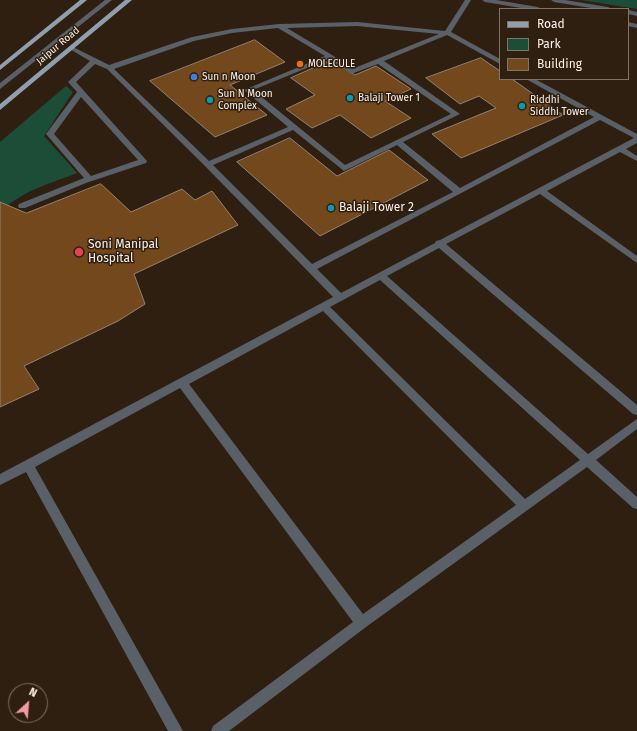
<!DOCTYPE html>
<html>
<head>
<meta charset="utf-8">
<style>
	body { margin:0 }
	#map { position:relative; width:637px; height:731px; overflow:hidden; background:#2e1f11; font-family:"Fira Sans",sans-serif }
	canvas { display:block }
	.legend { position:absolute; left:499px; top:8px; width:130px; height:72px; box-sizing:border-box; background:#2e1f11; border:1px solid #807367; margin:0; padding:5px 7px; list-style:none; font-size:12px; color:#fcf1e8 }
	.legend li { display:flex; align-items:center; gap:8px; height:20px }
	.legend b { width:20px; border:1px solid #807367 }
	.north { position:absolute; left:8px; top:683px; width:40px; height:40px; box-sizing:border-box; background:#2e1f11; border:1px solid #807367; border-radius:50%; rotate:26deg; font-size:11px; font-weight:700; line-height:16px; text-align:center; color:#fcf1e8 }
	.north::after { content:''; display:block; margin:auto; width:14px; height:18px; background:#f49aa1; clip-path:polygon(50% 0,100% 100%,50% 72%,0 100%) }
</style>
</head>
<body>
<div id="map">
<canvas width="637" height="731"></canvas>
<ul class="legend">
<li><b style="height:5px;background:#8f9fad"></b>Road</li>
<li><b style="height:11px;background:#1c4e37"></b>Park</li>
<li><b style="height:11px;background:#73481c"></b>Building</li>
</ul>
<div class="north">N</div>
</div>
<script>
const c = document.querySelector('canvas').getContext('2d');
c.lineJoin = 'round';
function fill(path, color) { c.fillStyle = color; c.fill(path, 'evenodd'); }
function trace(path, color, width, dash) { c.strokeStyle = color; c.lineWidth = width; c.lineCap = dash ? 'butt' : 'round'; c.setLineDash(dash || []); c.stroke(path); }
function drawText(font, color, halo, rows, align = 'center') {
  c.font = font + ' "Fira Sans",sans-serif'; c.lineWidth = 3; c.setLineDash([]); c.textBaseline = 'middle'; c.strokeStyle = halo; c.fillStyle = color; for (const [text, x, y, turn = 0] of rows) {
    c.save(); c.translate(x, y); c.rotate((+turn || 0) * Math.PI / 180); c.textAlign = isNaN(turn) ? turn : align; if (halo) c.strokeText(text, 0, 0); c.fillText(text, 0, 0); c.restore();
  }
}
fill(new Path2D(`
	M581 0H637V9Z
	M66 86 73 92 44 136 77 173C47 185 25 189 0 212V142Z`), '#1c4e37');
const building = new Path2D(`
	M255 40 285 62 230 85 267 115 215 137 150 81Z
	M481 58 500 71V79H512L563 115 461 158 432 134 496 108 479 96 460 104 426 78Z
	M332 60 355 75 376 66 411 89 385 101 411 118 371 138 340 115 312 128 286 109 315 95 291 78Z
	M290 138 337 176 389 150 428 180 320 236 237 162Z
	M101 184 131 212 182 189 195 200 212 191 238 225 134 274 145 304 118 321 24 366 39 389 0 407V202L26 213Z`);
fill(building, '#73481c');
trace(building, '#958272', 1);
fill(new Path2D(`
	M105 0H112L0 89V83Z
	M465 0H471L451 32 500 59V64L447 35 384 61 460 114 403 142 460 188 594 117 526 79H535L637 134V143L626 149 637 156V161L620 152 547 191 637 256V263L540 194 446 244 637 405V415L633 414 439 248 387 276 588 454 637 419V429L596 460 637 497V509L633 508 587 467 366 627 229 731H211L213 726 353 622 180 388 35 467 183 731H168L26 472 0 485V474L333 297 205 166 107 69 95 64 76 82 147 161 146 163 86 183 25 208H19L18 206 19 204 84 178 46 134 77 92 68 82 90 61 68 48 73 47 109 65 192 37 232 29 279 24 357 22 445 31ZM357 26 439 34 352 69 332 55 287 28ZM278 28 325 56 244 90 288 127 209 161 114 69 194 41 232 33ZM329 59 351 74 378 64 451 114 345 165 253 90ZM81 97 138 160 91 176 54 134ZM600 120 634 138 440 240 436 241 435 243 341 293 317 269ZM293 130 344 171 397 145 453 192 312 264 213 165ZM380 280 580 460 525 499 330 307ZM323 311 516 505 363 614 189 384Z
	M482 0H496L538 7 541 9H527L485 2Z
	M551 0H565L608 7 611 9H597L554 2Z
	M628 10 637 12V16L628 14Z
	M628 22 637 24V28L628 26Z`), '#596067');
fill(new Path2D(`
	M80 0H87L0 70V65Z
	M125 0H132L0 110V104Z`), '#8f9fad');
for (const [x, y, r, color] of [
	[300,64,4,"#e8710a"],
	[194,77,4,"#3f7fe0"],
	[350,98,4,"#0f9aa8"],
	[210,100,4,"#0f9aa8"],
	[522,106,4,"#0f9aa8"],
	[331,208,4,"#0f9aa8"],
	[79,252,5,"#e0444e"]
]) { const dot = new Path2D(); dot.arc(x, y, r, 0, 2 * Math.PI); c.fillStyle = color; c.fill(dot); trace(dot, '#2e1f11', 1.5); }
drawText('10px', '#fcf1e8', '#2e1f11', [
	["Jaipur Road",58,46,-40]
]);
drawText('10px', '#fcf1e8', '#2e1f11', [
	["MOLECULE",308,64],
	["Sun n Moon",202,77],
	["Sun N Moon",218,94],
	["Complex",218,106],
	["Balaji Tower 1",358,98],
	["Riddhi",530,100],
	["Siddhi Tower",530,112]
], 'left');
drawText('12px', '#fcf1e8', '#2e1f11', [
	["Balaji Tower 2",339,208],
	["Soni Manipal",88,245],
	["Hospital",88,259]
], 'left');
</script>
</body>
</html>
